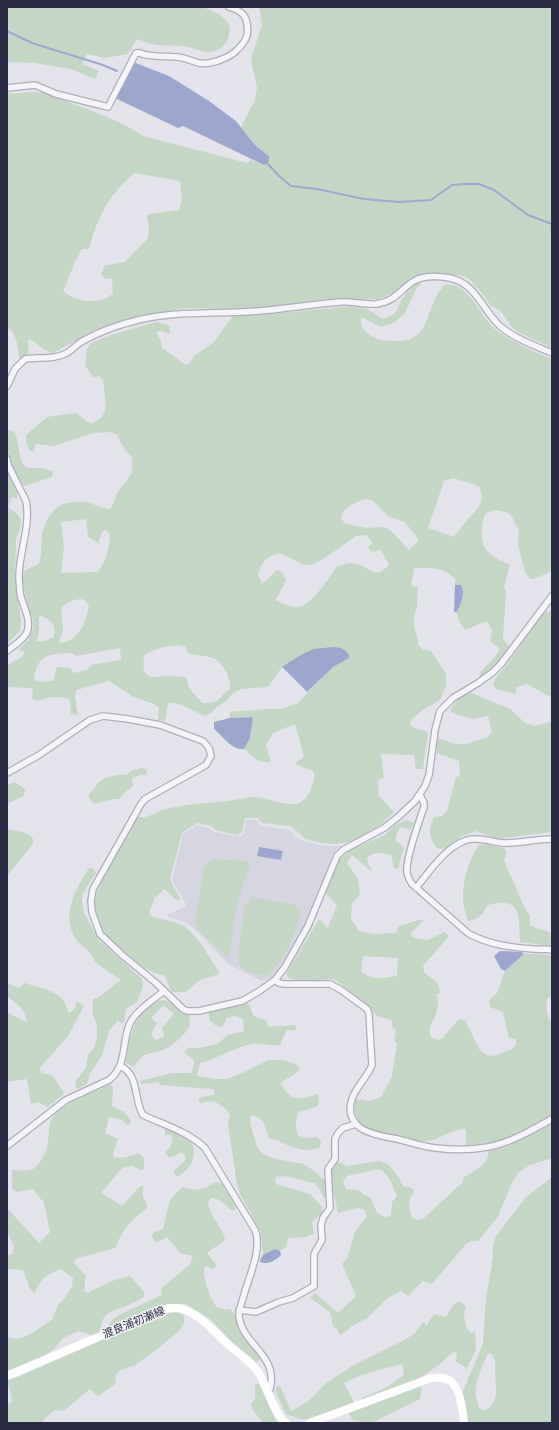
<!DOCTYPE html>
<html>
<head>
<meta charset="utf-8">
<style>
	body { margin:0 }
	#map { position:relative; width:559px; height:1430px; overflow:hidden; background:#e3e4ec; font-family:"Space Grotesk",sans-serif }
	canvas { display:block }
	.frame { position:absolute; inset:0; border:8px solid #2a2c45; pointer-events:none }
</style>
</head>
<body>
<div id="map">
<canvas width="559" height="1430"></canvas>
<div class="frame"></div>
</div>
<script>
const c = document.querySelector('canvas').getContext('2d');
c.lineJoin = 'round';
function fill(path, color) { c.fillStyle = color; c.fill(path, 'evenodd'); }
function trace(path, color, width, dash) { c.strokeStyle = color; c.lineWidth = width; c.lineCap = dash ? 'butt' : 'round'; c.setLineDash(dash || []); c.stroke(path); }
function drawText(font, color, halo, rows, align = 'center') {
  c.font = font + ' "Space Grotesk","Noto Sans JP",sans-serif'; c.lineWidth = 3; c.setLineDash([]); c.textBaseline = 'middle'; c.strokeStyle = halo; c.fillStyle = color; for (const [text, x, y, turn = 0] of rows) {
    c.save(); c.translate(x, y); c.rotate((+turn || 0) * Math.PI / 180); c.textAlign = isNaN(turn) ? turn : align; if (halo) c.strokeText(text, 0, 0); c.fillText(text, 0, 0); c.restore();
  }
}
fill(new Path2D(`
	M246 819 258 821 260 826 290 830 295 836 303 841 322 846H341L333 854 313 908 301 934 280 968 269 979 262 981 228 964 202 936 186 922 168 917V914L187 906 172 880 183 834 197 825 209 828 212 831 240 837 244 834Z`), '#d5d6e1');
fill(new Path2D(`
	M7 7H203C210 10 220 14 225 19 237 32 224 53 208 52 200 52 191 47 183 46 175 45 167 46 158 45 151 45 144 41 137 39L128 54 105 58 87 54 82 64 99 71 95 79 71 69 35 63 7 62Z
	M259 7H552V348L518 332 511 326 501 311 491 306 481 292 468 278 459 275 424 273 410 278 395 293 377 299 353 300 339 298 303 302 281 307 232 309 186 308 151 314 88 334 53 353 44 349 30 339 28 341 29 349 26 356 19 358C18 347 17 337 10 329H7V93C16 94 26 92 35 92 48 92 61 100 73 104 97 113 122 121 143 136L247 163 251 160 264 165 269 156 255 145 241 127 255 99 257 88 251 59 262 25ZM135 173 180 181 182 200 179 210 150 214 147 216 149 229 148 238 125 262 114 264 105 265 101 274 104 278 112 279 113 294C109 296 105 299 101 300 88 303 73 300 63 291L75 262 82 249H89C98 216 108 195 135 173Z
	M419 282 421 285 417 287 405 313 395 322 381 327 361 317C360 328 365 333 375 338 381 341 389 341 396 341 427 342 426 316 437 295 439 292 442 288 444 285 469 281 479 315 495 329 511 341 533 352 552 359V571L534 579H530L525 572 518 545 519 531 511 515 506 512 496 510 486 513C480 523 480 544 488 552 494 558 504 562 510 565L504 587 506 592 503 638 509 647C501 658 492 671 480 677L479 674 495 657 500 649 490 641 492 630 487 621 465 630 459 621 457 612 463 598 461 585H455V579C444 566 430 568 414 568L411 586 418 587 417 607 414 616V627L418 640V645L423 650 426 649 432 652 446 674V686L440 700 421 711 412 719 410 724 412 727 428 732 423 769H416L414 755 381 754 384 778 378 780 379 796 394 812 380 825 361 836 348 842 336 844 322 843 306 839 291 826 262 823 258 818H245L242 832 238 835 215 830 212 826 197 823 182 833 170 879 172 884 181 899 176 900 165 889 155 897 149 912 151 916C160 919 177 922 185 927 199 937 208 956 218 970L219 974 200 980 186 992H172C168 986 168 981 164 975 149 974 139 963 127 954 108 940 88 919 97 893 101 882 107 872 112 862 120 847 127 831 138 817 149 819 159 810 170 808 189 804 209 803 228 801 236 800 244 798 253 797 265 796 289 809 301 802 310 797 312 785 315 776L313 771 297 765 296 762 304 757 295 724 273 733 266 745 271 762C260 764 251 756 244 749L250 738 253 717 230 718V712L267 709H282L298 703 325 674 333 667 349 658 282 667 268 687 241 689 233 693 225 702 217 707 211 713 205 716C195 712 179 701 168 703L165 721 158 720 159 707 154 704 134 697 109 681 76 690 75 697 78 715 71 714 70 700C60 695 48 697 38 701L32 699 33 692 31 688 7 687V665L22 657 25 652 19 649 28 640 33 629V620L28 607 22 579 25 570 39 564C42 555 41 546 42 536 43 526 51 510 61 505 66 503 77 501 83 502 93 502 100 509 110 509 114 504 114 500 117 494 126 477 134 481 132 457L125 450 117 435 110 432 94 433 53 446 36 444 33 452C26 449 26 442 26 435L47 417 75 413 80 416 87 422 92 423 98 420 102 417 106 408 103 380 99 376 93 377 85 365 87 349 91 343 111 335 156 322 165 324 170 327V334L160 330 156 333 161 341 162 348 186 365 190 363 194 356 213 343 233 316 295 312 351 306 367 309 383 319C403 312 394 309 405 295 409 290 414 286 419 282ZM453 478 479 486C487 505 475 510 464 524 460 528 458 533 454 537L428 528 444 481ZM365 499 372 500 388 516 405 522 419 540 409 550 389 529 383 527 367 528 346 524 341 519C342 508 355 502 365 499ZM86 519 88 537 98 543 103 530H106L110 534C110 547 106 561 98 572L61 573 64 546 61 522ZM366 535 373 543 368 547 371 552 381 550 389 565C374 581 371 567 356 564 350 562 343 565 337 566 330 577 311 606 298 607 291 608 282 603 276 600L286 580 283 573 277 570C271 575 269 580 262 583L258 575C262 561 265 558 279 553L305 565 313 564 322 560 356 536ZM81 599 86 601 89 607C85 625 78 642 59 643L63 630 61 608C67 602 72 600 81 599ZM41 616C51 620 57 625 54 637L45 641H36L39 633V617ZM179 645 186 647 188 653C196 656 205 655 213 658 222 661 232 680 230 689 217 698 221 703 203 703 195 696 188 689 186 677 179 677 172 675 166 676 163 676 160 677 156 677 142 678 142 665 145 654L163 647ZM120 648 121 660 91 665 87 670 74 673 70 668 57 667 53 681 38 682 34 678C38 653 51 654 72 653L76 656Z
	M9 430 14 432C21 444 16 459 27 468H41L52 471 53 475 51 477 25 486C10 474 7 450 7 432Z
	M7 470 17 492V499L12 497 8 507 18 515 21 520 20 528 16 539 15 579 21 621 20 631 7 644Z
	M552 610V698L527 684 517 687 515 694 496 689 493 685 495 679 506 666 536 623 544 613Z
	M471 693 510 709 525 723 535 726 552 721V832L503 838 492 837 476 831 462 836 445 849 437 848C428 835 428 831 434 817L442 816 447 811 456 777 460 776 459 761 437 753V742L439 738 455 744H466L488 737 492 732 488 716 474 719 458 715 450 711C453 702 462 695 471 693Z
	M142 768 147 770 146 775H140L132 779 133 786 123 794 120 799H113L94 804 89 797V793C94 791 95 787 98 783 104 777 117 774 126 775L131 771Z
	M15 782 25 789 24 796 7 804V785Z
	M406 820 414 823 410 830 400 827 395 840 404 848 398 869 394 868 391 855C383 853 374 851 367 858L368 864 372 869 371 871 352 855 347 863 358 879 360 895 352 903 351 919 359 931 373 934 396 933 399 926C408 925 414 919 424 920L410 934 414 938 428 940 444 932 449 936 423 966 425 974C434 979 439 982 440 993L437 994C438 1000 438 1005 437 1011 435 1020 425 1029 432 1038L438 1040 443 1038 459 1019 465 1020 479 1049 486 1055 494 1056 512 1049 516 1045V1039L509 1038 503 1012 490 1007 489 1001 497 993 505 971 524 954H539L552 956V996L547 998C546 1007 546 1016 552 1023V1158L530 1165 519 1172 513 1181 497 1218 478 1241H472L466 1244 432 1284 423 1281 408 1296 401 1291 388 1298 367 1318 352 1326 345 1332 340 1335 337 1329 333 1326 330 1312 310 1298 315 1293 338 1313 356 1296 342 1264 347 1259 355 1232 367 1216 364 1209 358 1208 338 1213 330 1176V1169L338 1162 348 1166 380 1161 389 1165 399 1178 403 1186 412 1188 414 1192C407 1200 409 1208 412 1218L417 1220 424 1218 463 1182V1178C478 1168 492 1164 488 1143L466 1145V1129C453 1128 441 1139 428 1141 419 1142 408 1139 400 1137 383 1133 361 1133 356 1114 354 1108 354 1105 356 1099L370 1101 381 1097 392 1076 397 1043 394 1041 396 1029H393L392 1020 377 1016 371 1008 334 979 299 981 289 978 286 974 319 919 328 928 337 905 325 892 340 859 350 850 385 835 395 825ZM363 956 398 958 397 976C381 978 375 981 361 972ZM379 1169C389 1173 393 1187 397 1196L392 1202 391 1215 386 1218 377 1213 370 1197 364 1195 358 1190 346 1189 343 1182 347 1176Z
	M7 829C17 832 29 830 34 841L28 850 7 876Z
	M487 844 504 848 507 853 504 859 507 869 514 883 525 908 530 916V926L552 933V946L520 942C519 916 522 896 488 905 481 915 482 918 468 921 466 914 463 906 463 899 463 879 468 861 479 845Z
	M214 859 247 861 250 866C237 895 233 927 229 959L199 931 195 920 204 867Z
	M89 868H93L96 873 83 893 82 901 84 913 99 940 142 979 143 986 137 1002 126 1009 124 1023H120L118 1020 109 1031 102 1055 90 1074 87 1084 77 1089 75 1082 86 1068 88 1055 94 1048 97 1039V1025L93 1015V999L99 997 121 980C113 974 101 968 94 960 92 957 91 954 89 952 85 947 79 944 76 939 60 915 76 889 89 868Z
	M250 897 296 905 301 912C295 936 286 957 269 975 258 977 248 972 239 966L238 956 245 903H249Z
	M7 983 19 988 25 983C37 987 55 990 63 1000 66 1003 67 1008 68 1012H71L76 1007V1001L84 1006 68 1036 39 1069 42 1073 53 1076 64 1094 48 1107 38 1102 31 1104 27 1079 7 1082V1012L27 1023C26 1009 17 1004 7 996Z
	M164 1000C174 1003 179 1010 189 1014L190 1026C185 1034 174 1045 165 1049 148 1056 146 1049 134 1067L126 1063C129 1039 135 1004 164 1000ZM163 1005 174 1014 162 1028 164 1037 155 1040 151 1034 157 1023 151 1018Z
	M248 1003 254 1016 267 1021 268 1027 295 1025 296 1030H287L280 1045C270 1047 261 1042 251 1044 234 1048 218 1058 200 1063L197 1076 215 1079H227L247 1071 268 1060H284L297 1065 300 1069 296 1073 280 1083C293 1103 297 1100 318 1094L319 1104 316 1107 299 1112C295 1120 295 1127 298 1135L305 1138 317 1137 321 1142 320 1147C301 1156 288 1143 269 1138 266 1128 264 1117 252 1115L250 1118C250 1124 252 1130 254 1136 255 1140 256 1146 259 1150 267 1160 292 1161 303 1164 311 1167 319 1176 325 1181L327 1197 324 1198 319 1188 315 1183C302 1182 290 1174 276 1177L275 1181 276 1184 310 1194 322 1207V1213L312 1222 314 1233 307 1237 288 1238 286 1247 280 1251 275 1249 263 1255 261 1232 240 1194 237 1184 228 1124 230 1115 226 1109 214 1101 200 1103 198 1099 202 1097 214 1095 215 1091 212 1089 160 1085 158 1082 142 1084 140 1081 172 1073H191L194 1065V1060L184 1053 188 1048H199L217 1044 228 1035 244 1031 243 1019 235 1016 227 1018 223 1026 219 1027C211 1023 208 1021 209 1012Z
	M110 1085 113 1087 112 1106 124 1112 131 1121 130 1124 127 1125 122 1120 109 1117 105 1133 118 1139 113 1153V1157C122 1160 130 1156 138 1153L144 1158V1169L141 1170 132 1166 122 1168 101 1193 122 1206 138 1188 144 1185C143 1189 142 1195 144 1199 146 1203 147 1203 147 1208 132 1220 123 1228 116 1247L112 1249 77 1258 74 1263 86 1276 84 1291 87 1293 112 1281 130 1276 144 1292V1297L131 1304 108 1313 103 1319 99 1333 91 1335 79 1331 63 1338 54 1349 44 1356 7 1371V1337L16 1339 21 1338 29 1335 52 1320 58 1305 65 1298 72 1286 73 1278 61 1269C47 1274 41 1278 35 1293L31 1291 23 1270 7 1269V1256L12 1254 14 1247 7 1230V1208L39 1243 50 1232 44 1203 33 1189 17 1192 12 1189V1170C18 1170 28 1172 33 1169 41 1164 47 1151 48 1142 49 1134 48 1126 52 1118 61 1104 95 1092 110 1085Z
	M165 1128C172 1130 186 1134 191 1140 193 1143 194 1149 194 1152 194 1164 187 1171 177 1177L173 1171 184 1162 186 1157 182 1152 169 1158 165 1152C171 1148 173 1142 172 1135H165Z
	M552 1177V1423H468L462 1393 483 1344 486 1298 493 1257V1245L496 1236 526 1197ZM490 1353C497 1358 495 1367 495 1374 496 1387 500 1404 484 1411L479 1408C477 1401 475 1395 476 1388 476 1378 484 1364 487 1354Z
	M216 1182 222 1184 235 1204V1210H230C224 1202 221 1199 211 1198L208 1202C209 1217 223 1226 225 1240L207 1253 217 1266 212 1270 208 1266 205 1267C201 1275 211 1301 217 1307 221 1309 226 1310 230 1309L237 1318 240 1328 261 1359 256 1362 231 1341 210 1319 186 1304H167L112 1329 107 1327 112 1320 121 1314 162 1295 161 1289 190 1264 193 1256 180 1253 167 1237 156 1243 151 1234 163 1229C167 1218 166 1204 174 1195 177 1192 180 1190 183 1187 200 1192 201 1190 216 1182Z
	M459 1301 466 1307C462 1317 465 1324 470 1333L475 1331 476 1349 467 1368 456 1362 457 1353 453 1352 440 1364 417 1380 363 1402 362 1398 387 1387 404 1375 402 1364 364 1374 344 1383 354 1403 307 1419H301L286 1414 275 1391 277 1386H280L291 1411 304 1404 311 1399 325 1384 355 1364 405 1340 416 1332 423 1322 427 1325 434 1314 446 1317 454 1304Z
	M174 1311 180 1313 184 1316V1323L180 1330 160 1347 135 1365 119 1371 116 1375 115 1384 98 1396 90 1389 64 1411 55 1410 45 1418 42 1423H7V1405L12 1402 9 1386H7V1380L18 1377 115 1334Z
	M259 1383 276 1421 279 1423H263L253 1410 251 1405 255 1399V1384Z
	M420 1386 422 1391 420 1399 371 1423 356 1421 352 1419 349 1413Z`), '#c4d6c4');
fill(new Path2D(`
	M133 62 169 76 209 101 236 121 255 145 269 156C270 161 268 163 264 165L183 126 178 128 115 98Z
	M455 585H461C466 594 461 603 457 612H454Z
	M333 647C340 647 345 649 349 655V658L333 667 307 692 282 667 299 656 313 649Z
	M253 717 250 738 244 749C233 751 222 736 214 729V722L230 718Z
	M259 847 283 851 281 860 257 856Z
	M500 951 522 952 524 954 505 971 501 969 494 956Z
	M275 1249 280 1251 281 1255C275 1261 268 1265 260 1262V1260L263 1255Z`), '#9da7cd');
trace(new Path2D(`
	M7 31 32 43 103 65 117 71
	M266 162 279 176 291 186 317 189 364 199 399 202 431 200 452 185 464 184H479L494 190 528 215 552 224`), '#9da7cd', 2);
const minor = new Path2D(`
	M7 88 35 85 56 94 108 107 136 53C140 52 143 55 147 55 157 57 168 56 178 57 185 58 192 61 199 63 211 65 230 58 238 49 246 41 249 35 247 24 246 13 238 10 229 7
	M7 386 15 369 25 359C40 357 53 360 67 353 72 350 76 345 81 342 104 329 133 320 159 316 192 311 225 314 259 311 286 309 313 304 340 302 352 301 364 305 376 304 397 301 399 290 414 281 424 275 438 276 450 278 477 284 482 310 501 327 516 339 535 346 552 353
	M7 459 8 465 26 501C31 527 19 551 19 577 19 582 20 588 20 593 22 605 32 619 27 632 24 640 13 646 7 651
	M7 773 39 755 90 720 103 716 128 719 160 725 203 741 209 748 211 756 206 765 145 799 141 804 93 889 91 901 92 912 100 934 121 954 156 983 183 1009 187 1011H199L242 1001 258 992 275 980 285 967 308 926 337 856 343 850 384 828 398 817 415 801 425 786 429 775 435 730 440 711 453 698 478 683 493 672 501 664 552 596
	M420 795 424 803V807C419 822 405 859 407 873 408 878 410 881 412 884L469 934C491 945 509 947 533 949 539 949 546 949 552 950
	M416 888C429 872 450 840 473 839 484 838 495 843 506 843 521 843 537 839 552 839
	M275 980 279 983 284 984H330L341 990 367 1009 369 1014 372 1065C366 1081 346 1095 351 1115 353 1120 357 1126 362 1129 372 1135 386 1137 397 1139 410 1142 423 1147 436 1148 452 1150 471 1150 488 1147 510 1143 532 1130 552 1119
	M120 1066C140 1075 133 1099 143 1115 164 1125 187 1131 205 1148L255 1230C263 1248 248 1279 243 1298 241 1304 239 1310 239 1316 242 1345 279 1355 270 1389L267 1390
	M7 1146 66 1100 109 1080C128 1065 121 1043 130 1023 137 1010 153 1000 164 991
	M239 1310 256 1312 279 1302 293 1298 314 1286V1254L322 1240 321 1225 323 1218 330 1208 328 1169 335 1159V1139L338 1133 343 1128 356 1124`);
trace(minor, '#acadba', 8);
trace(minor, '#f6f6fa', 5.5);
trace(new Path2D(`
	M7 1376 164 1309C171 1308 178 1307 185 1310 202 1316 217 1335 231 1347 240 1355 253 1363 260 1375 266 1386 276 1417 286 1423
	M310 1423 431 1378C436 1378 442 1377 447 1379 460 1384 463 1411 464 1423`), '#fff', 8);
drawText('11px', '#2a2c45', '#f3f4f9', [
	["渡良浦初瀬線",134,1323,-22]
]);
</script>
</body>
</html>
